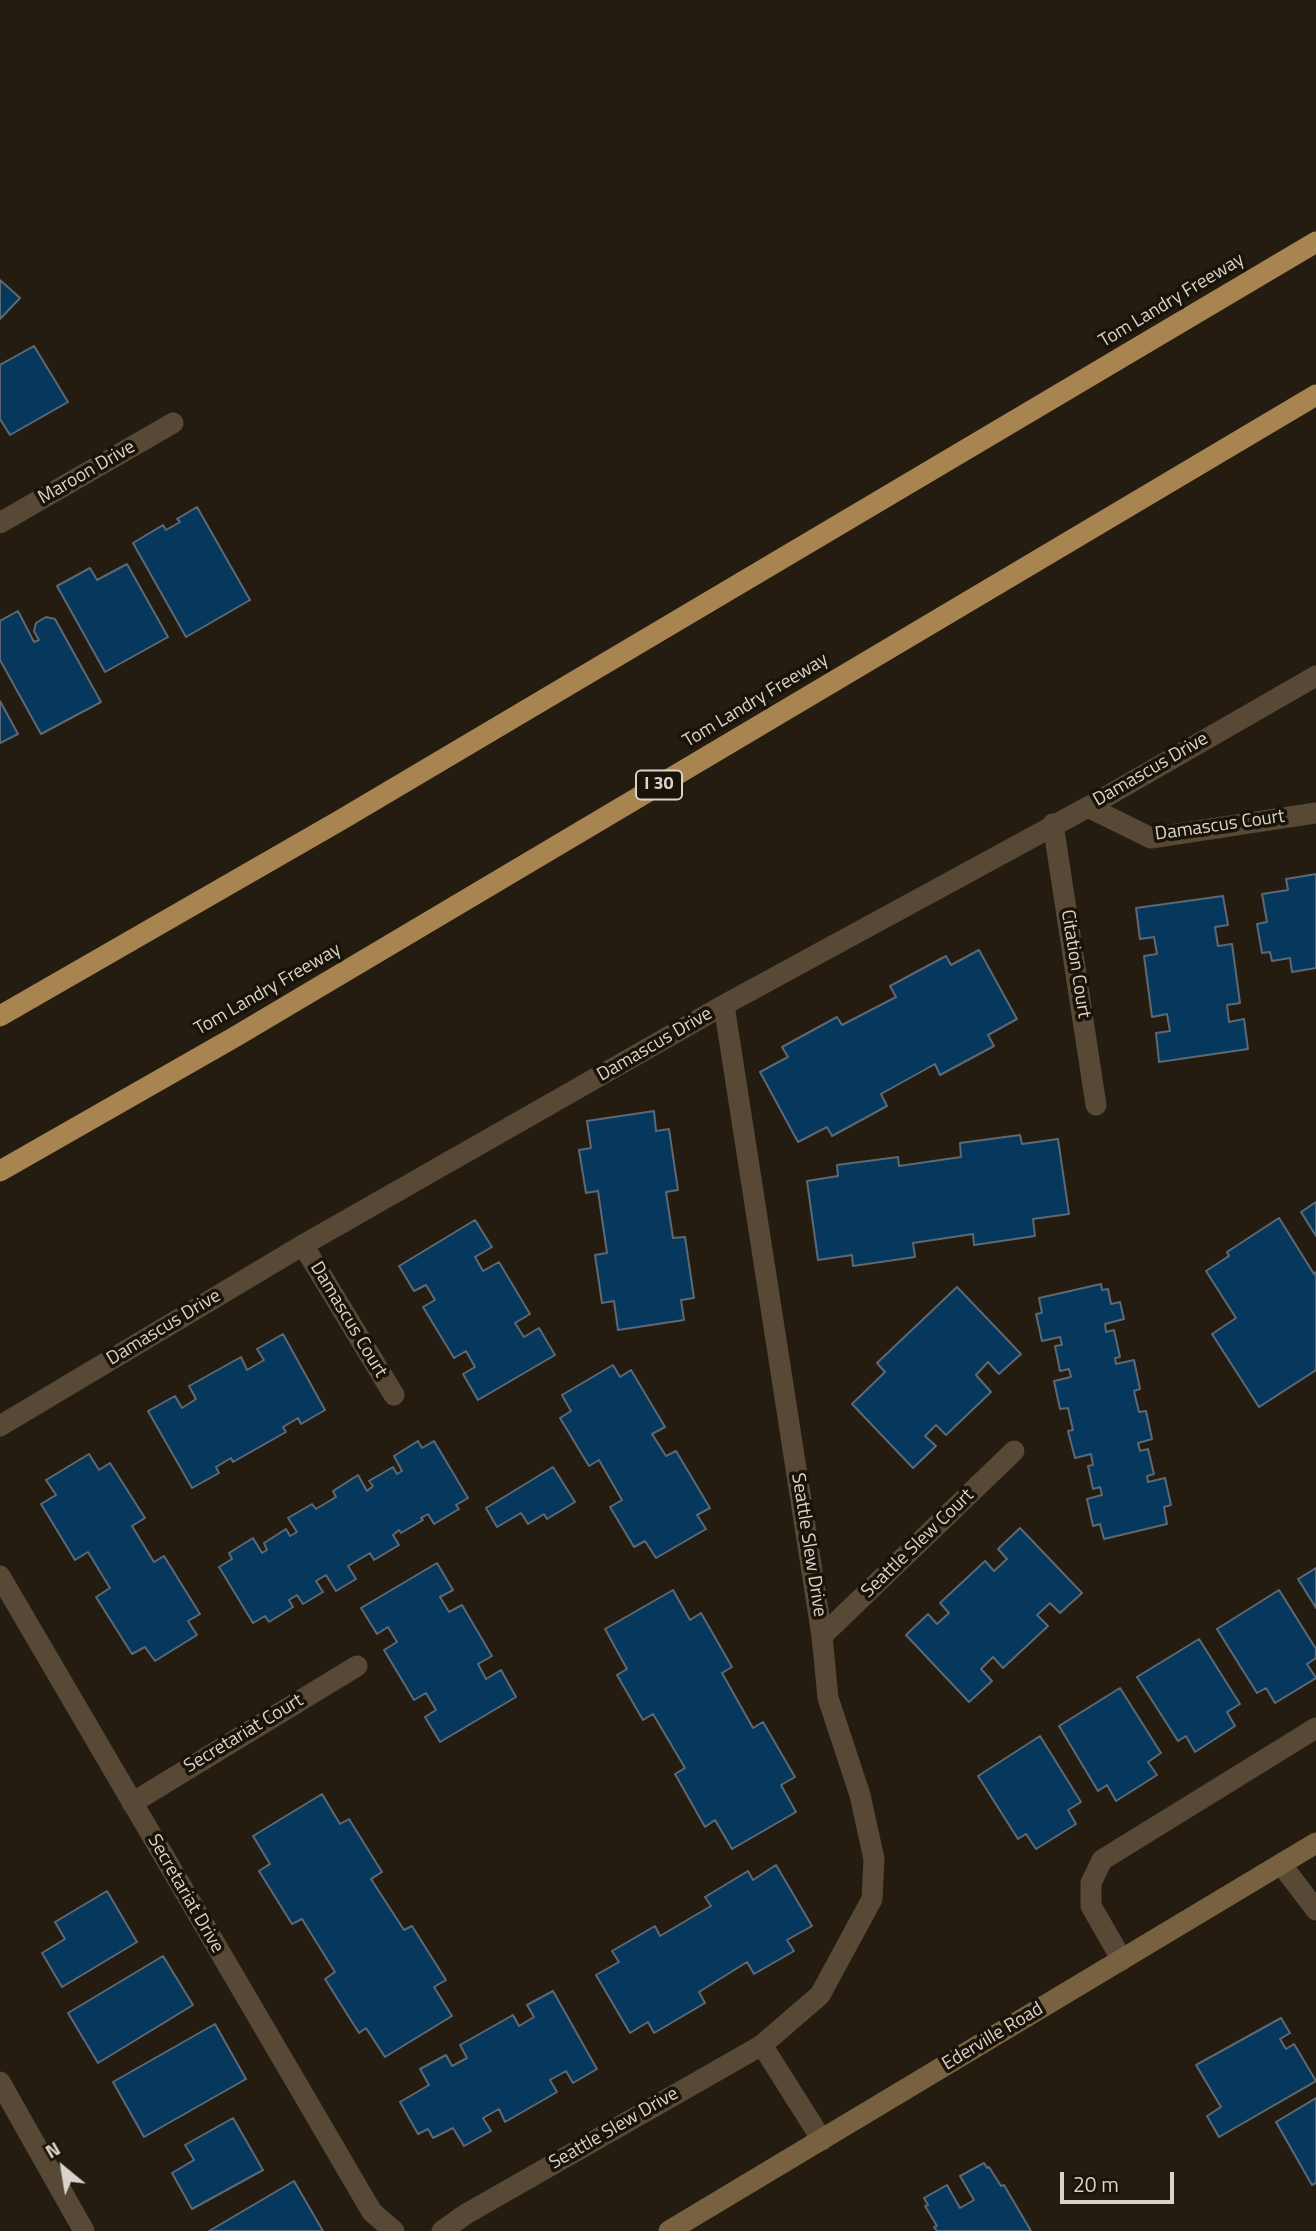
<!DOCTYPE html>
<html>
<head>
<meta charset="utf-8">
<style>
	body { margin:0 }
	#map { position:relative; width:1316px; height:2231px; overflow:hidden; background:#241c11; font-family:"Titillium Web",sans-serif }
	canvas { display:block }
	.north { position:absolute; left:28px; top:2133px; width:70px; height:70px; -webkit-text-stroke:5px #1a1308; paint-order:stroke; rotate:330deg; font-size:19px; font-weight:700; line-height:28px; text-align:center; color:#d9d3cc }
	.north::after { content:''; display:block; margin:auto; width:24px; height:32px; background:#d9d3cc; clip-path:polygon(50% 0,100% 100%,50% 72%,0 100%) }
	.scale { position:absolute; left:1060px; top:2172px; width:114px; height:32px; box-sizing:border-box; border:4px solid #d9d3cc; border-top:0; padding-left:9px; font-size:21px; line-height:24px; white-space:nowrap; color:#d9d3cc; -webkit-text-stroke:5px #1a1308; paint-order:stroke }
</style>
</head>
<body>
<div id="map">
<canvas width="1316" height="2231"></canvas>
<div class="north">N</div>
<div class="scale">20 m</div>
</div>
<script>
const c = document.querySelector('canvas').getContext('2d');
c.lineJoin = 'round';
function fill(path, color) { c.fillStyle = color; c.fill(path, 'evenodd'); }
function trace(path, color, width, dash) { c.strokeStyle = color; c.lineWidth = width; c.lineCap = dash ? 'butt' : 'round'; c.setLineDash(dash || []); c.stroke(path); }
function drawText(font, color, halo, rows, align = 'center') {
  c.font = font + ' "Titillium Web",sans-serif'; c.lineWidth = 7; c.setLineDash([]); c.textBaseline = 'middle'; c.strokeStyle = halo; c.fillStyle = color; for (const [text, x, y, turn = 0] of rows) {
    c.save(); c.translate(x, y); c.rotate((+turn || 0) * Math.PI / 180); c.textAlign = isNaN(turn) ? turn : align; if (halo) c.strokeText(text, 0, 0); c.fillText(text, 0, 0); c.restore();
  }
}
const building = new Path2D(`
	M0 280 20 298 0 319Z
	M34 346 68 402 10 435 0 419V365Z
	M197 507 250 600 186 637 133 543 163 525 166 530 180 522 177 519Z
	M127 564 168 637 105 672 57 586 90 568 97 580Z
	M18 611 34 642 39 640 34 631 36 623 46 617 55 619 101 702 41 734 0 660V621Z
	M0 701 18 734 0 743Z
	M1316 874V968L1292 972 1290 958 1272 961 1270 952 1262 953 1257 924 1267 922 1262 894 1288 890 1286 879Z
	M1223 896 1228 925 1215 927 1218 946 1232 944 1240 1003 1227 1005 1229 1022 1244 1019 1248 1049 1159 1062 1156 1033 1170 1031 1167 1014 1152 1017 1144 956 1157 954 1154 937 1140 939 1136 908Z
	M979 950 1017 1019 988 1035 994 1046 940 1075 935 1064 881 1094 887 1106 832 1136 827 1127 798 1142 760 1072 788 1057 782 1047 837 1017 842 1025 896 997 890 986 946 956 951 965Z
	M654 1111 656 1131 669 1129 678 1190 666 1192 673 1238 685 1237 694 1298 681 1300 684 1320 618 1330 614 1301 602 1303 595 1255 607 1253 598 1191 586 1193 579 1150 591 1148 587 1121Z
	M1020 1135 1022 1144 1058 1139 1069 1214 1033 1219 1035 1236 974 1245 973 1234 913 1243 915 1257 853 1266 852 1255 818 1260 807 1181 838 1176 837 1165 898 1157 899 1166 961 1157 960 1143Z
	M1316 1202V1236L1301 1212Z
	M1279 1218 1314 1274 1316 1272V1370L1259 1407 1212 1334 1236 1318 1206 1271 1229 1256 1227 1252Z
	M475 1220 492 1247 475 1257 483 1271 499 1262 530 1314 515 1323 524 1337 539 1328 555 1355 478 1400 463 1374 475 1367 466 1351 454 1358 423 1307 435 1300 426 1285 414 1291 399 1266Z
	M1101 1284 1102 1290 1108 1289 1111 1304 1120 1302 1124 1319 1105 1324 1106 1332 1114 1330 1120 1357 1115 1358 1116 1364 1134 1360 1140 1389 1134 1391 1139 1412 1146 1411 1152 1439 1138 1443 1140 1451 1148 1449 1154 1474 1147 1476 1148 1482 1165 1478 1171 1505 1164 1507 1167 1524 1104 1539 1100 1524 1093 1526 1087 1499 1102 1495 1100 1487 1093 1489 1088 1466 1093 1465 1091 1454 1075 1458 1068 1431 1073 1430 1068 1408 1060 1409 1054 1381 1071 1377 1069 1369 1060 1371 1055 1346 1062 1345 1060 1337 1042 1341 1036 1314 1042 1313 1039 1298Z
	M957 1287 1021 1354 999 1374 988 1362 976 1375 991 1392 946 1435 936 1425 925 1436 936 1446 913 1468 852 1404 885 1372 877 1363Z
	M283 1334 325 1410 301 1424 298 1418 283 1427 286 1432 233 1462 231 1458 216 1467 219 1473 192 1488 148 1411 175 1396 182 1408 196 1399 189 1386 241 1357 247 1370 264 1360 257 1349Z
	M613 1365 620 1377 631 1370 665 1427 652 1434 666 1456 676 1451 710 1508 697 1515 706 1529 656 1558 645 1541 634 1547 610 1507 622 1500 599 1460 589 1466 560 1418 571 1411 562 1395Z
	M418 1441 422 1448 434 1441 468 1498 456 1505 459 1509 434 1524 428 1514 421 1518 423 1520 401 1533 399 1530 393 1535 399 1545 374 1560 370 1553 348 1566 356 1579 336 1591 326 1575 316 1581 323 1592 303 1604 297 1595 289 1600 293 1607 269 1622 265 1616 253 1623 219 1567 232 1559 229 1553 253 1538 262 1553 267 1550 264 1543 286 1529 290 1536 297 1532 288 1518 312 1504 316 1509 336 1497 333 1491 358 1475 367 1491 373 1486 369 1481 393 1467 397 1474 402 1471 394 1456Z
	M89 1454 99 1470 110 1463 145 1518 132 1526 154 1562 164 1556 200 1614 188 1621 197 1635 155 1661 145 1647 132 1654 96 1597 110 1588 88 1552 75 1560 41 1504 56 1495 46 1480Z
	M553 1467 575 1502 547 1519 544 1514 528 1524 521 1513 497 1527 486 1508Z
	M1020 1528 1082 1593 1060 1613 1050 1603 1037 1615 1048 1626 1003 1668 993 1657 981 1669 992 1681 969 1702 906 1635 928 1614 937 1624 949 1613 940 1603 985 1561 994 1571 1007 1559 998 1549Z
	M437 1563 453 1590 440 1597 449 1612 462 1605 492 1656 478 1664 486 1679 501 1670 516 1697 440 1742 425 1717 436 1710 426 1693 414 1700 384 1650 397 1642 388 1627 377 1634 361 1608Z
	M1316 1568V1608L1298 1579Z
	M673 1590 690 1620 701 1613 732 1667 722 1673 753 1728 763 1722 795 1777 781 1785 796 1812 732 1849 715 1820 705 1827 675 1774 685 1768 653 1714 643 1720 617 1675 627 1669 605 1629Z
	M1279 1590 1316 1649V1658L1307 1664 1316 1678 1275 1703 1266 1688 1257 1693 1217 1629Z
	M1199 1639 1240 1704 1227 1712 1235 1726 1195 1752 1186 1736 1178 1741 1137 1677Z
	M1120 1688 1161 1753 1148 1762 1157 1775 1116 1801 1107 1785 1098 1791 1059 1726Z
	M1040 1736 1081 1802 1068 1810 1076 1824 1036 1849 1026 1834 1018 1839 978 1776Z
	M322 1794 340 1824 349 1819 382 1872 371 1879 404 1930 412 1926 446 1980 434 1987 452 2016 385 2057 366 2028 359 2033 325 1979 335 1972 302 1919 292 1924 259 1871 270 1864 253 1836Z
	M776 1865 812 1926 787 1940 794 1951 754 1974 747 1962 699 1992 705 2003 654 2033 648 2022 630 2033 596 1975 619 1962 612 1951 655 1926 660 1936 711 1906 705 1897 748 1871 753 1880Z
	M107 1891 137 1942 62 1987 42 1953 65 1939 55 1922Z
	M163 1956 193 2005 98 2063 68 2013Z
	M553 1991 597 2069 573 2083 566 2071 550 2080 557 2092 505 2122 499 2109 483 2118 491 2131 464 2146 453 2128 433 2138 428 2129 418 2134 400 2102 429 2085 420 2069 446 2055 452 2066 467 2058 460 2045 513 2015 519 2026 534 2017 527 2005Z
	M1281 2018 1290 2033 1280 2039 1286 2049 1294 2044 1316 2081 1219 2137 1207 2116 1221 2107 1196 2065Z
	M215 2024 246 2079 144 2137 113 2082Z
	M1316 2098V2183L1312 2185 1276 2122Z
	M233 2118 263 2170 192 2209 172 2173 194 2160 185 2145Z
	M984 2163 987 2168 989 2167 1001 2186 1004 2185 1031 2231H937L934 2227 937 2226 925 2206 928 2205 924 2198 947 2185 960 2208 974 2200 960 2176Z
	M294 2181 323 2231H209Z`);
fill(building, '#06385d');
trace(building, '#5c6874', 2);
trace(new Path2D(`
	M1088 807 1151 838 1316 813
	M1053 824 1096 1105
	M303 1245 394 1395
	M0 1426 303 1245 724 1005 1088 807 1316 676
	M0 1576 372 2212 394 2231
	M822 1636 1014 1451
	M132 1803 357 1666
	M1122 1960 1091 1906V1883L1102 1860 1316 1728
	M762 2045 822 2140
	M442 2231 466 2214 762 2045 820 1995 872 1899 874 1859 860 1795 828 1698 822 1636 724 1005`), '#574935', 21);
trace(new Path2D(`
	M0 523 173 423
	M1281 1864 1316 1910
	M0 2082 84 2231`), '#574935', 21);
trace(new Path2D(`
	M669 2231 1316 1843`), '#786140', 21);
trace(new Path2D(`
	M0 1016 339 821 1316 242
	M0 1171 233 1038 1316 395`), '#a88450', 21);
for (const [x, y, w] of [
	[659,785,46]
]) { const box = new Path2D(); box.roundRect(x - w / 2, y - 14.5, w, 29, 5); c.fillStyle = '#1a1308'; c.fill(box); trace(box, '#d9d3cc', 2); }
drawText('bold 18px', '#d9d3cc', null, [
	["I 30",659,785]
]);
drawText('19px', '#d9d3cc', '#1a1308', [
	["Tom Landry Freeway",1172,301,-31],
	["Maroon Drive",87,473,-30],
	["Tom Landry Freeway",756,701,-31],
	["Damascus Drive",1151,770,-30],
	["Damascus Court",1220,826,-8],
	["Citation Court",1075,964,81],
	["Tom Landry Freeway",268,990,-30],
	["Damascus Drive",655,1045,-30],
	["Damascus Court",348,1320,59],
	["Damascus Drive",164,1328,-31],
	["Seattle Slew Court",918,1544,-44],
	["Seattle Slew Drive",808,1545,81],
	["Secretariat Court",244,1734,-31],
	["Secretariat Drive",185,1894,60],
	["Ederville Road",993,2037,-31],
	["Seattle Slew Drive",614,2129,-30]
]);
</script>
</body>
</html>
